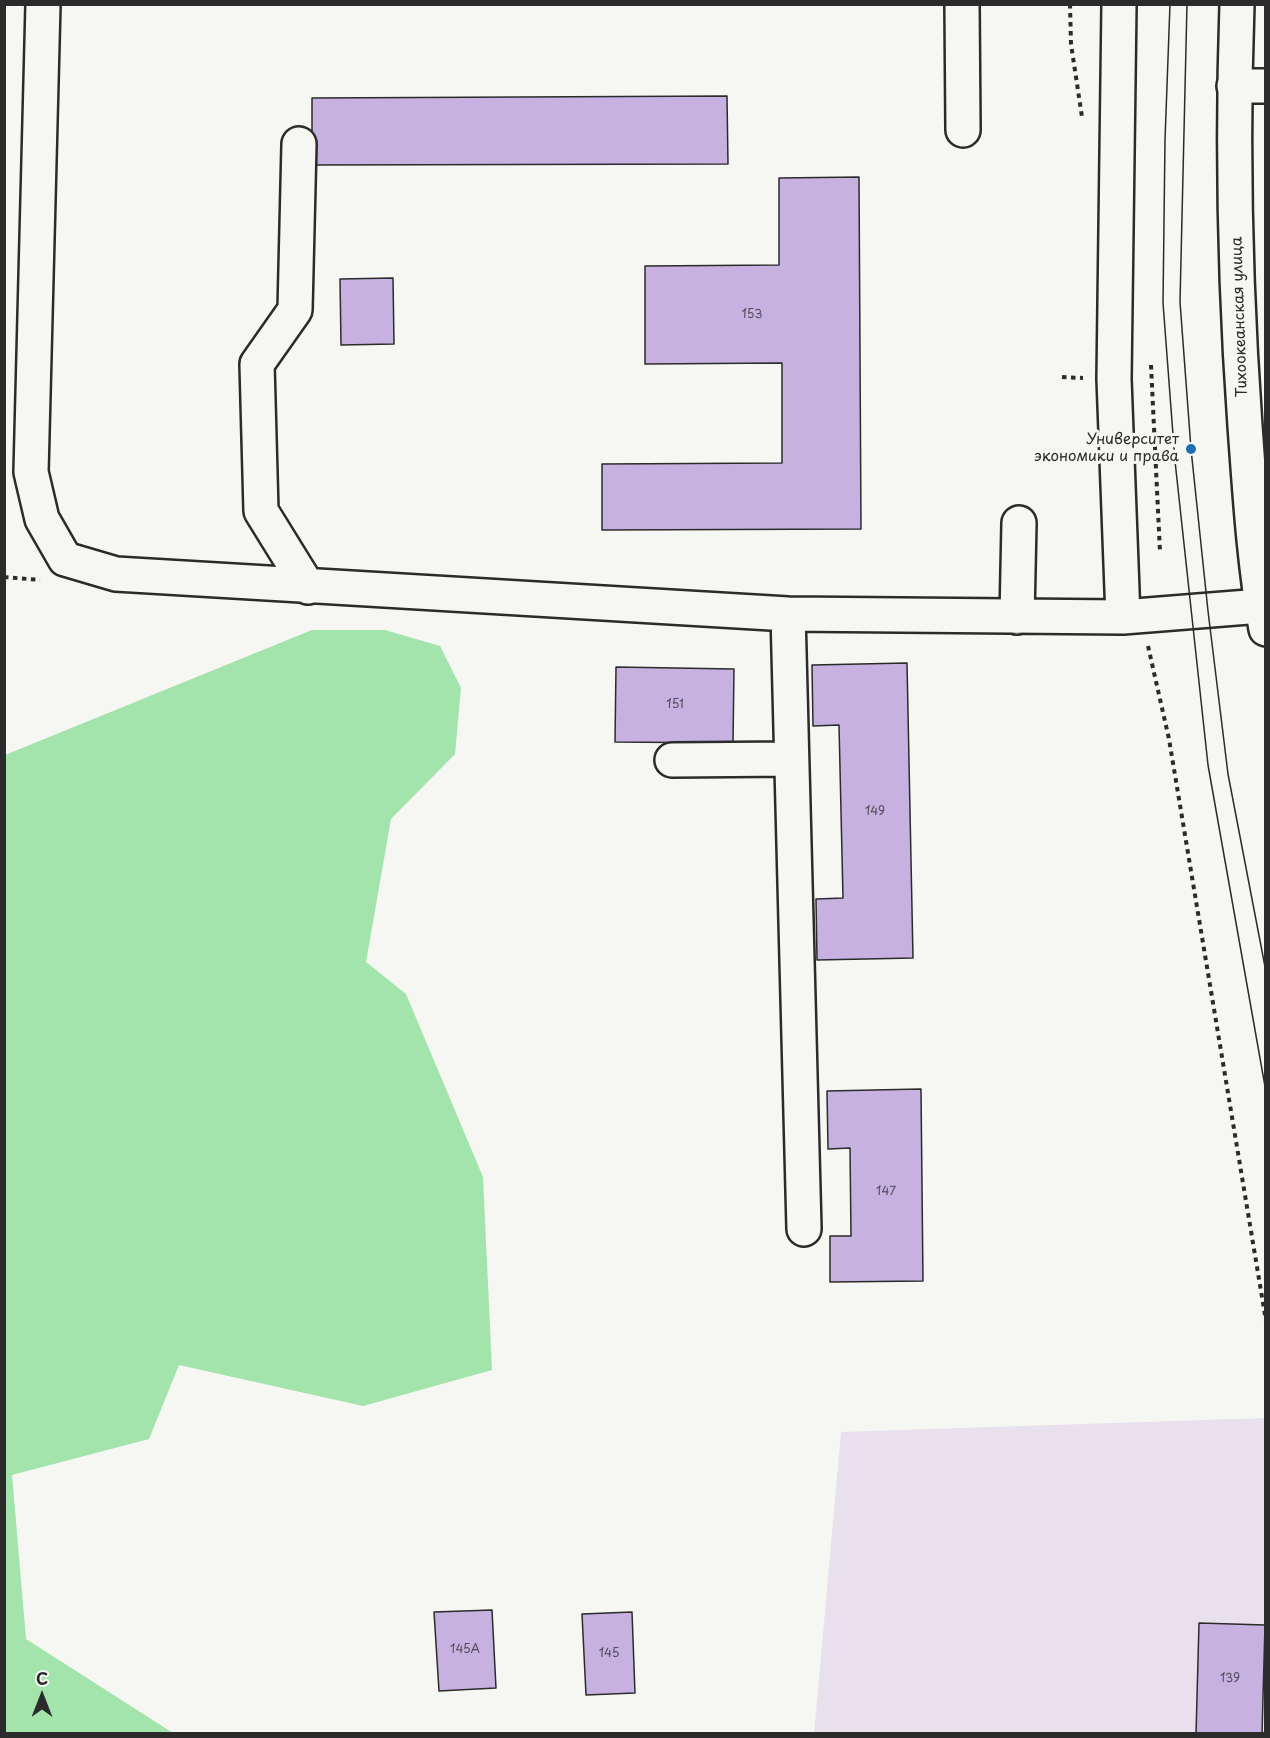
<!DOCTYPE html>
<html>
<head>
<meta charset="utf-8">
<style>
	body { margin:0 }
	#map { position:relative; width:1270px; height:1738px; overflow:hidden; background:#f6f6f2; font-family:"Playpen Sans",sans-serif }
	canvas { display:block }
	.frame { position:absolute; inset:0; border:6px solid #2b2b2b; pointer-events:none }
	.north { position:absolute; left:12px; top:1666px; width:60px; height:60px; -webkit-text-stroke:4px #f6f6f2; paint-order:stroke; rotate:0deg; font-size:16px; font-weight:700; line-height:24px; text-align:center; color:#2b2b2b }
	.north::after { content:''; display:block; margin:auto; width:21px; height:27px; background:#2b2b2b; clip-path:polygon(50% 0,100% 100%,50% 72%,0 100%) }
</style>
</head>
<body>
<div id="map">
<canvas width="1270" height="1738"></canvas>
<div class="frame"></div>
<div class="north">С</div>
</div>
<script>
const c = document.querySelector('canvas').getContext('2d');
c.lineJoin = 'round';
function fill(path, color) { c.fillStyle = color; c.fill(path, 'evenodd'); }
function trace(path, color, width, dash) { c.strokeStyle = color; c.lineWidth = width; c.lineCap = dash ? 'butt' : 'round'; c.setLineDash(dash || []); c.stroke(path); }
function drawText(font, color, halo, rows, align = 'center') {
  c.font = font + ' "Playpen Sans",sans-serif'; c.lineWidth = 6; c.setLineDash([]); c.textBaseline = 'middle'; c.strokeStyle = halo; c.fillStyle = color; for (const [text, x, y, turn = 0] of rows) {
    c.save(); c.translate(x, y); c.rotate((+turn || 0) * Math.PI / 180); c.textAlign = isNaN(turn) ? turn : align; if (halo) c.strokeText(text, 0, 0); c.fillText(text, 0, 0); c.restore();
  }
}
fill(new Path2D(`
	M1265 1418V1733L814 1734 841 1432Z`), '#e8e1ed');
fill(new Path2D(`
	M312 630H385L440 646 461 688 455 754 391 819 366 962 406 994 483 1177 492 1370 363 1406 179 1365 149 1439 12 1475 26 1639 173 1733H5V755Z`), '#a3e3ac');
const building = new Path2D(`
	M727 96 728 164 312 165V98Z
	M859 177 861 529 602 530V464L782 463V363L645 364V266L779 265V178Z
	M393 278 394 344 341 345 340 279Z
	M907 663 913 958 817 960 816 899 843 898 839 725 813 726 812 665Z
	M616 667 734 669 733 743 615 742Z
	M921 1089 923 1281 830 1282V1236H851L850 1148 828 1149 827 1091Z
	M492 1610 496 1688 439 1691 434 1612Z
	M632 1612 635 1693 586 1695 582 1614Z
	M1199 1623 1265 1625 1262 1734H1196Z`);
fill(building, '#c6b1e1');
trace(building, '#2b2b2b', 1.5);
const minor = new Path2D(`
	M43 4 31 472 42 519 65 559 116 574 788 614 1123 617 1261 606
	M962 4 963 130
	M1119 4 1114 379 1123 617
	M1234 86H1266
	M299 144 295 310 257 364 261 511 308 587
	M788 614 804 1229
	M1017 617 1019 523
	M672 760 791 759`);
const major = new Path2D(`
	M1237 4C1232 145 1235 286 1245 426 1250 494 1254 562 1266 629`);
trace(minor, '#2b2b2b', 38);
trace(major, '#2b2b2b', 38);
trace(new Path2D(`
	M1070 4 1071 44 1082 117
	M1151 365 1160 552
	M1062 377 1083 378
	M4 577 40 580
	M1148 646 1169 739 1266 1321`), '#2b2b2b', 4, [4.5, 4.5]);
trace(minor, '#f6f6f2', 33);
trace(major, '#f6f6f2', 33);
trace(new Path2D(`
	M1170 4 1165 140 1163 303 1175 461 1208 765 1266 1092
	M1187 4 1180 302 1191 449 1208 611 1228 774 1266 972`), '#2b2b2b', 1.5);
for (const [x, y, r, color] of [
	[1191,449,6,"#1f6fb2"]
]) { const dot = new Path2D(); dot.arc(x, y, r, 0, 2 * Math.PI); c.fillStyle = color; c.fill(dot); trace(dot, '#f6f6f2', 2); }
drawText('12px', '#524c58', null, [
	["153",752,315],
	["151",675,705],
	["149",875,812],
	["147",886,1192],
	["145А",465,1650],
	["145",609,1654],
	["139",1230,1679]
]);
drawText('15px', '#2b2b2b', '#f6f6f2', [
	["Тихоокеанская улица",1240,317,-92]
]);
drawText('15px', '#2b2b2b', '#f6f6f2', [
	["Университет",1179,440],
	["экономики и права",1179,457]
], 'right');
</script>
</body>
</html>
